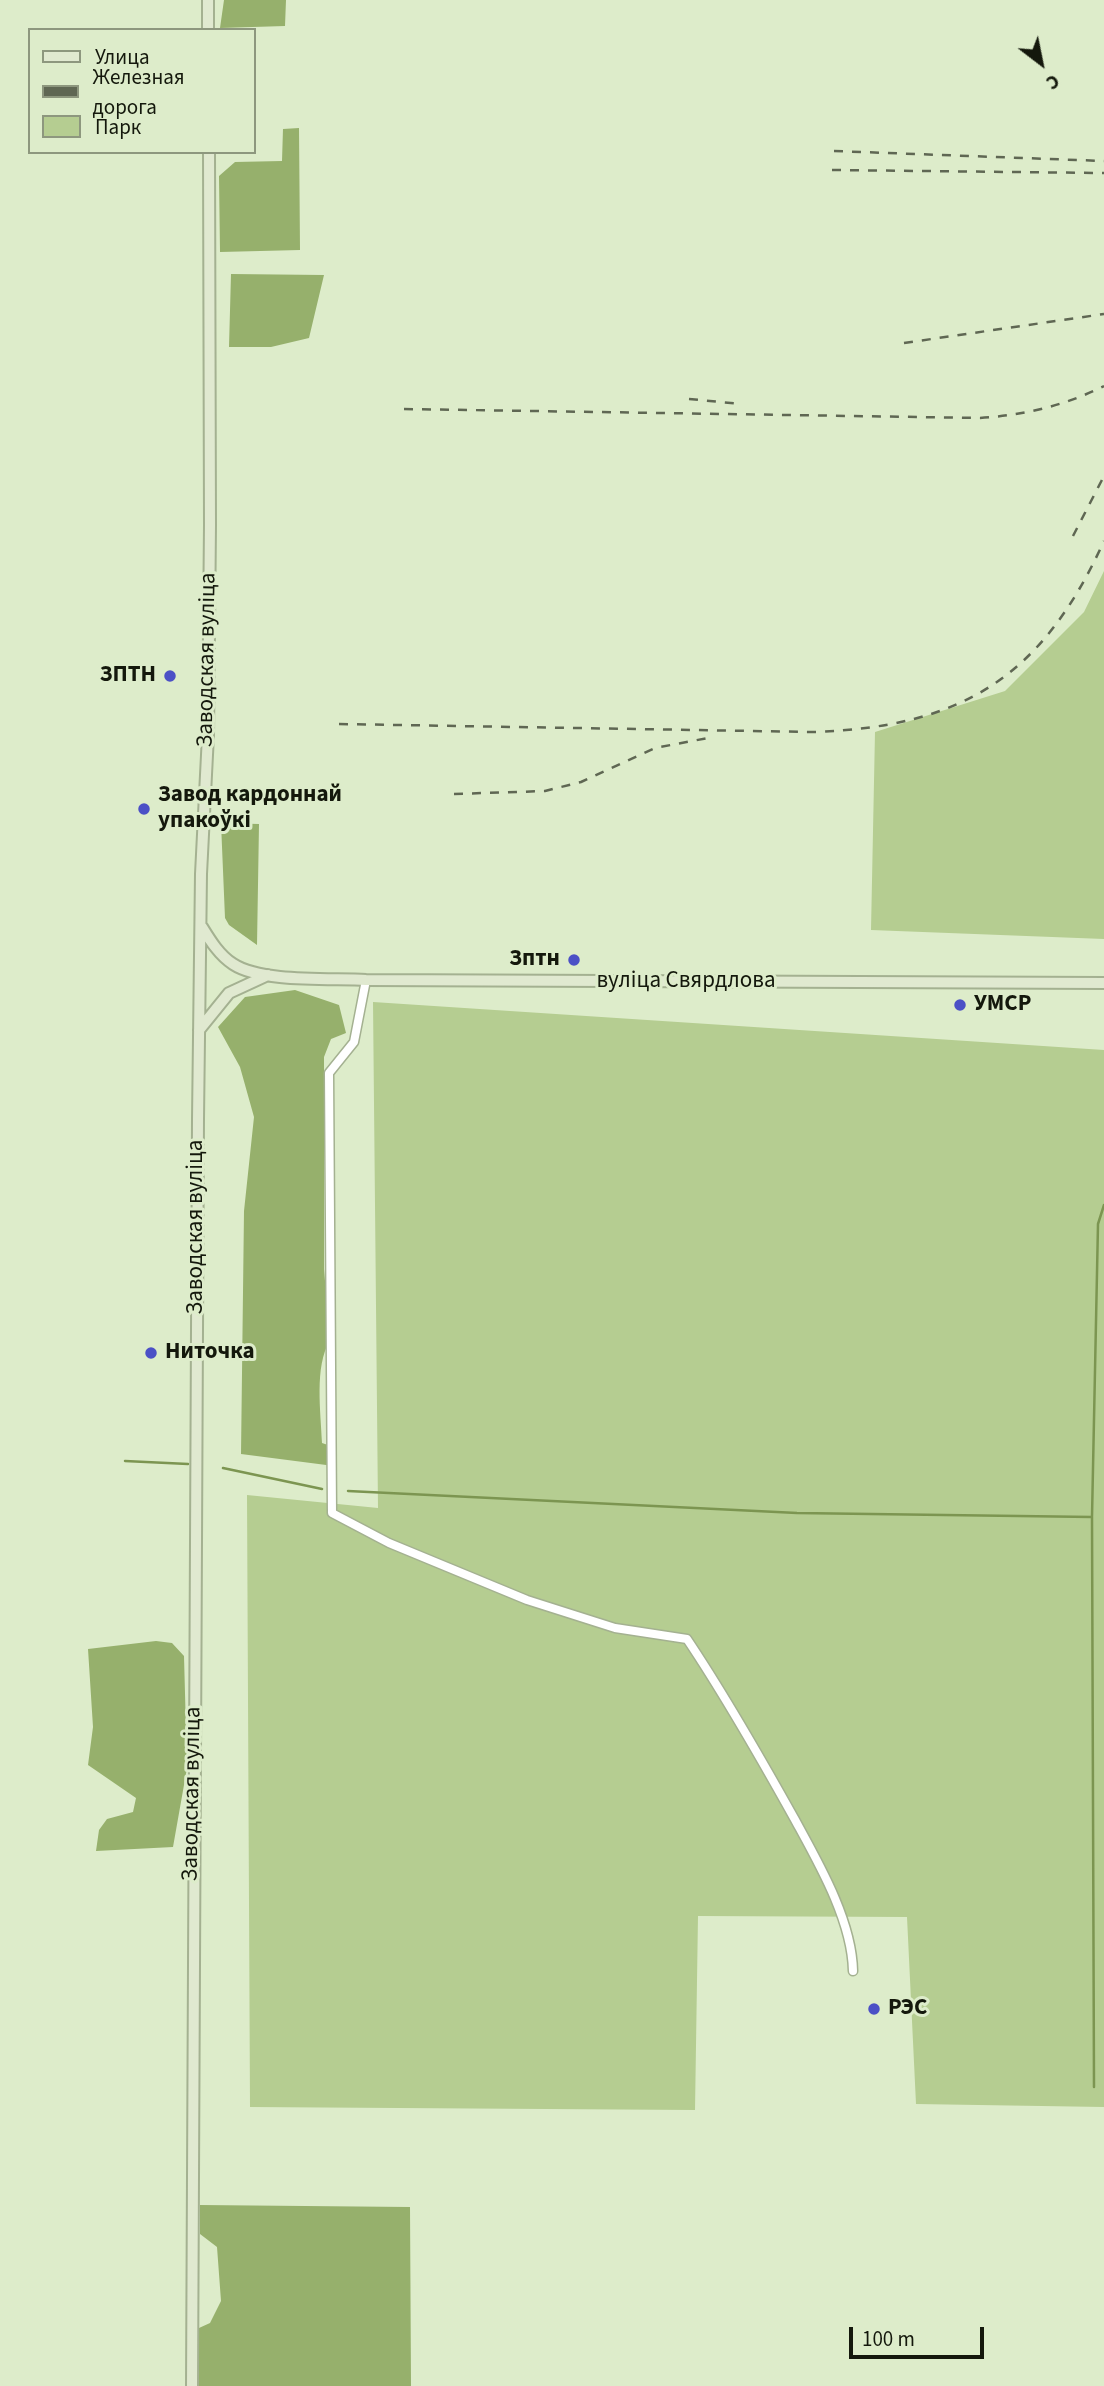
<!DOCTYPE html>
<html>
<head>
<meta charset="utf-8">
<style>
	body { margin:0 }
	#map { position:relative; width:1104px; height:2386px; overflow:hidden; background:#ddecca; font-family:"Source Sans 3",sans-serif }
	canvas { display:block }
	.legend { position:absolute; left:28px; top:28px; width:228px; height:126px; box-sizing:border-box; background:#ddecca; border:2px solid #8d977e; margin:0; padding:9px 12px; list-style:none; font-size:21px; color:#14180c }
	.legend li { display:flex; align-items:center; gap:14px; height:35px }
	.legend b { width:35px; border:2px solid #8d977e }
	.north { position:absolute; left:1006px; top:28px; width:70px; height:70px; -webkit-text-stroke:5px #ddecca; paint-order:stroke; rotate:148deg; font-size:19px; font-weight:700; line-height:28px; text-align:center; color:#14180c }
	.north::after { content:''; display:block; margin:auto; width:24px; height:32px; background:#14180c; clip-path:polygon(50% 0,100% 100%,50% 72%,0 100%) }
	.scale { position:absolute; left:849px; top:2327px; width:135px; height:32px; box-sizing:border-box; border:4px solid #14180c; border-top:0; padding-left:9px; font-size:21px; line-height:24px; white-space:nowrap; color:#14180c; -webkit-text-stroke:5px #ddecca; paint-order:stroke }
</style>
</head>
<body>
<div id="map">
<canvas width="1104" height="2386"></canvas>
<ul class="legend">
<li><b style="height:9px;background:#e0e9d0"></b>Улица</li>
<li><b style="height:9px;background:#5f6753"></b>Железная дорога</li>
<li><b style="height:19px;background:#b5cd91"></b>Парк</li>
</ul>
<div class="north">С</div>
<div class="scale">100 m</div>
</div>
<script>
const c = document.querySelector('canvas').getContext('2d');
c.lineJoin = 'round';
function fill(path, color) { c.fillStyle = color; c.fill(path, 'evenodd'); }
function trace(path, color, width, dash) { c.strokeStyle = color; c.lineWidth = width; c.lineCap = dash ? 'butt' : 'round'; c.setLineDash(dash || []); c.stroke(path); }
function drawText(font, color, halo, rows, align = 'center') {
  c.font = font + ' "Source Sans 3",sans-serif'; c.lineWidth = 6; c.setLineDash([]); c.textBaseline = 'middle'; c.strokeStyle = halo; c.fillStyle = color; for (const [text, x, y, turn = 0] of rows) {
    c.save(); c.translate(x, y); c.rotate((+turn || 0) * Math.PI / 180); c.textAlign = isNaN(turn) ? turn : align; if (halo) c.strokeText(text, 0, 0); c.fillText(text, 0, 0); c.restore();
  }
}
fill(new Path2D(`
	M1104 571V939L871 930 875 732 1005 691 1084 612Z
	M373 1002 1104 1050V2107L916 2104 907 1917 698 1916 695 2110 250 2107 247 1495 378 1508Z`), '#b5cd91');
fill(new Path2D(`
	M224 0H286L285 26 220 28Z
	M299 128 300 250 220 252 219 176 235 162 282 161 283 129Z
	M231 274 324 275 309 338 271 347H229Z
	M221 823 259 824 257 945 229 925 225 918Z
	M295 990 339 1005 346 1033 331 1039 324 1057V1269L330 1340C314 1367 321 1412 322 1443L337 1448 334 1466 241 1454 244 1211 254 1117 240 1067 218 1027 245 997Z
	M156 1641 172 1643 184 1656 187 1768 173 1847 96 1851 99 1830 107 1819 133 1812 136 1798 88 1765 93 1727 88 1649Z
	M200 2205 410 2207 411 2386H199L196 2379 199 2328 210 2323 221 2301 217 2247 200 2234Z`), '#96b06c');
trace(new Path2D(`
	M125 1461 188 1464
	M223 1468 322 1489
	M348 1491 797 1513 1092 1517
	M1094 2087 1092 1517 1098 1224 1104 1205`), '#7c9551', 2.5);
const minor = new Path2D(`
	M366 980 354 1042 329 1073 332 1513 389 1543 527 1600 615 1628 687 1639C726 1697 760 1757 794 1818 818 1862 852 1920 853 1971`);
const secondary = new Path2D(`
	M208 0V30
	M202 927C210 940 219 955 233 964 262 983 331 978 366 980L1104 983
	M199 1030 229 993 268 975
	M192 2386 198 1119 201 874 208 735 210 525 209 152`);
trace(minor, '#a4b191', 11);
trace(secondary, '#a4b191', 14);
trace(minor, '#fff', 8);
trace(secondary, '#e0e9d0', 10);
trace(new Path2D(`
	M834 151 1104 161
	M832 170 1104 173
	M904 343 1104 314
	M689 399 741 404
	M404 409 980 418C1024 415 1064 406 1104 386
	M1073 536 1104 476
	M339 724 813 732C963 727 1042 677 1104 541
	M454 794 545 791 581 782 655 748 708 738`), '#5f6753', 2.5, [9, 9]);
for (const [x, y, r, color] of [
	[170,676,7,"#4b50c6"],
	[144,809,7,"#4b50c6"],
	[574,960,7,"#4b50c6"],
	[960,1005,7,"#4b50c6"],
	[151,1353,7,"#4b50c6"],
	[874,2009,7,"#4b50c6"]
]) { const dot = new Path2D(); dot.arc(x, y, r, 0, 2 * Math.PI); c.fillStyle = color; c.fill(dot); trace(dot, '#ddecca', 2.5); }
drawText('23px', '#14180c', '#ddecca', [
	["Заводская вуліца",208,660,-89],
	["вуліца Свярдлова",686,982],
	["Заводская вуліца",197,1227,-90],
	["Заводская вуліца",193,1794,-89]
]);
drawText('bold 23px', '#14180c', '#ddecca', [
	["ЗПТН",156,676,"right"],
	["Завод кардоннай",158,796],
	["упакоўкі",158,822],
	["Зптн",560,960,"right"],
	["УМСР",974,1005],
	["Ниточка",165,1353],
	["РЭС",888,2009]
], 'left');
</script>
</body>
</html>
